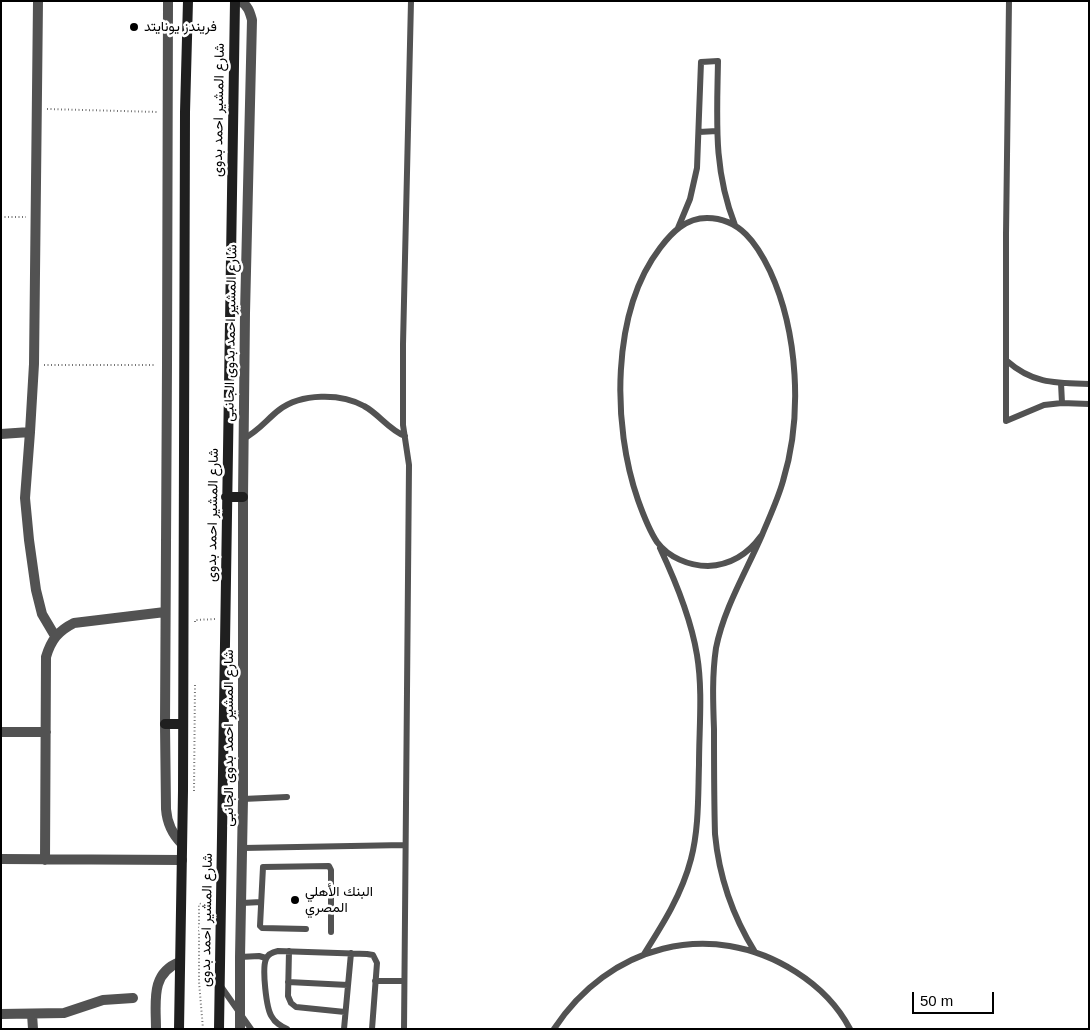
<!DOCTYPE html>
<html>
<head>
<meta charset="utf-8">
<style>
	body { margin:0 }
	#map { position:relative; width:1090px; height:1030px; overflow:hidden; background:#fff; font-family:Arial,sans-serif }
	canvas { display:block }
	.frame { position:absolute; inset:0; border:2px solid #000; pointer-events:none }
	.scale { position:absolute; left:912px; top:992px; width:82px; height:22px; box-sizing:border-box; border:2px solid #000; border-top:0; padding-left:6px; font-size:15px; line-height:18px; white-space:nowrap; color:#000; -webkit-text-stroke:4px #fff; paint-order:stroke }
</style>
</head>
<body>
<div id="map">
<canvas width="1090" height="1030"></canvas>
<div class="frame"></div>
<div class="scale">50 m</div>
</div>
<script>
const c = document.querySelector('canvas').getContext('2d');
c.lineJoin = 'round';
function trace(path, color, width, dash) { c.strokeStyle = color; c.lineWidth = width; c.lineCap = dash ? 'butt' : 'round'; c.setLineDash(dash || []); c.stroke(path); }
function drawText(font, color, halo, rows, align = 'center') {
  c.font = font + ' Arial,Vazirmatn,sans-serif'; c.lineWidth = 5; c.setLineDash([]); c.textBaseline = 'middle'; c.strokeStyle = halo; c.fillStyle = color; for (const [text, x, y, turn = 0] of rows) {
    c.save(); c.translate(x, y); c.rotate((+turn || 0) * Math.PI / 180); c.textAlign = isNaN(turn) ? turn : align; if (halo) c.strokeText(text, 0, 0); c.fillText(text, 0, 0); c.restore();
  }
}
trace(new Path2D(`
	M47 109 158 112
	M1 217H26
	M44 365H156
	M195 622V620L216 619
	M194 791 195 684
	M203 1029 199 982V904L210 903`), '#747474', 2, [1, 2.5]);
trace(new Path2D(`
	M1009 1 1006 234V421L1044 405 1062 403 1089 404
	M699 132 717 131
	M678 228 690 199 697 168 701 62 718 61C717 120 713 169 735 225
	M1007 361C1033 384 1056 383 1089 384
	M1061 383 1062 403
	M243 439C259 431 267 419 279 410 301 393 341 393 364 406 379 414 389 430 405 436
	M243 799 287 797
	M243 848 405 845
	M242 903 261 902
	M306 929 262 928 260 926 263 867 329 866 331 870V932
	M289 951 288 996 291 1003 296 1007 345 1012
	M755 952C732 915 719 877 715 834 714 799 714 764 714 729 713 702 712 675 716 648 724 608 746 572 762 535 769 518 778 499 783 481 803 416 798 332 770 271 757 244 740 218 707 218 686 218 672 232 660 248 611 312 612 426 638 500 643 514 649 530 657 542 668 557 689 566 708 566 731 565 748 554 761 536
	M644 954C663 924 682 894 691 859 699 828 698 796 699 765 699 729 703 691 697 655 691 618 676 582 660 548
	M240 957 259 956 266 958
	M375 981H404
	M288 982 348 985
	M220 985 251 1029
	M287 1029C281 1026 275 1023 272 1017 266 1009 262 968 266 959 268 954 273 952 278 951L367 954 373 955 377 963 372 1029
	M344 1029 351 953
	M404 1029 409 465 403 425V344L411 1
	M554 1029C608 946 710 917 796 972 818 986 838 1006 850 1029`), '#525252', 6);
trace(new Path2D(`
	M168 1 167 365 165 724 166 809C167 823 172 834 182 844
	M30 432 25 498 29 540 36 590 42 614 55 636
	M1 434 30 432 34 364 38 1
	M1 732H46
	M1 859 182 860
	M45 860 46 657C51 640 58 631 74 623L165 612
	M1 1014 64 1013 103 1000 133 998
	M32 1014 33 1029
	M156 1029C156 1002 150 973 180 962
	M240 1029V957L243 799V497L245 313 252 20C250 13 248 5 240 1`), '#525252', 10);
trace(new Path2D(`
	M226 497H243
	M165 724H183
	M179 1029 183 791 185 112 188 1
	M219 1029 235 1`), '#1f1f1f', 10);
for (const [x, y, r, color] of [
	[134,27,5,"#000"],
	[295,900,5,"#000"]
]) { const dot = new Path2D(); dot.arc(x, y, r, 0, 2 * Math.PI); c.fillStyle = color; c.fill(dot); trace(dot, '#fff', 2); }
drawText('14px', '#000', '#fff', [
	["فريندز يونايتد",144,27],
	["البنك الأهلي",305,892],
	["المصري",305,908]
], 'left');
drawText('14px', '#000', '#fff', [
	["شارع المشير احمد بدوى",219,110,-89],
	["شارع المشير احمد بدوى الجانبى",231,333,-89],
	["شارع المشير احمد بدوى",213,515,-89],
	["شارع المشير احمد بدوى الجانبى",229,738,-90],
	["شارع المشير احمد بدوى",207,920,-89]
]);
</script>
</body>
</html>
